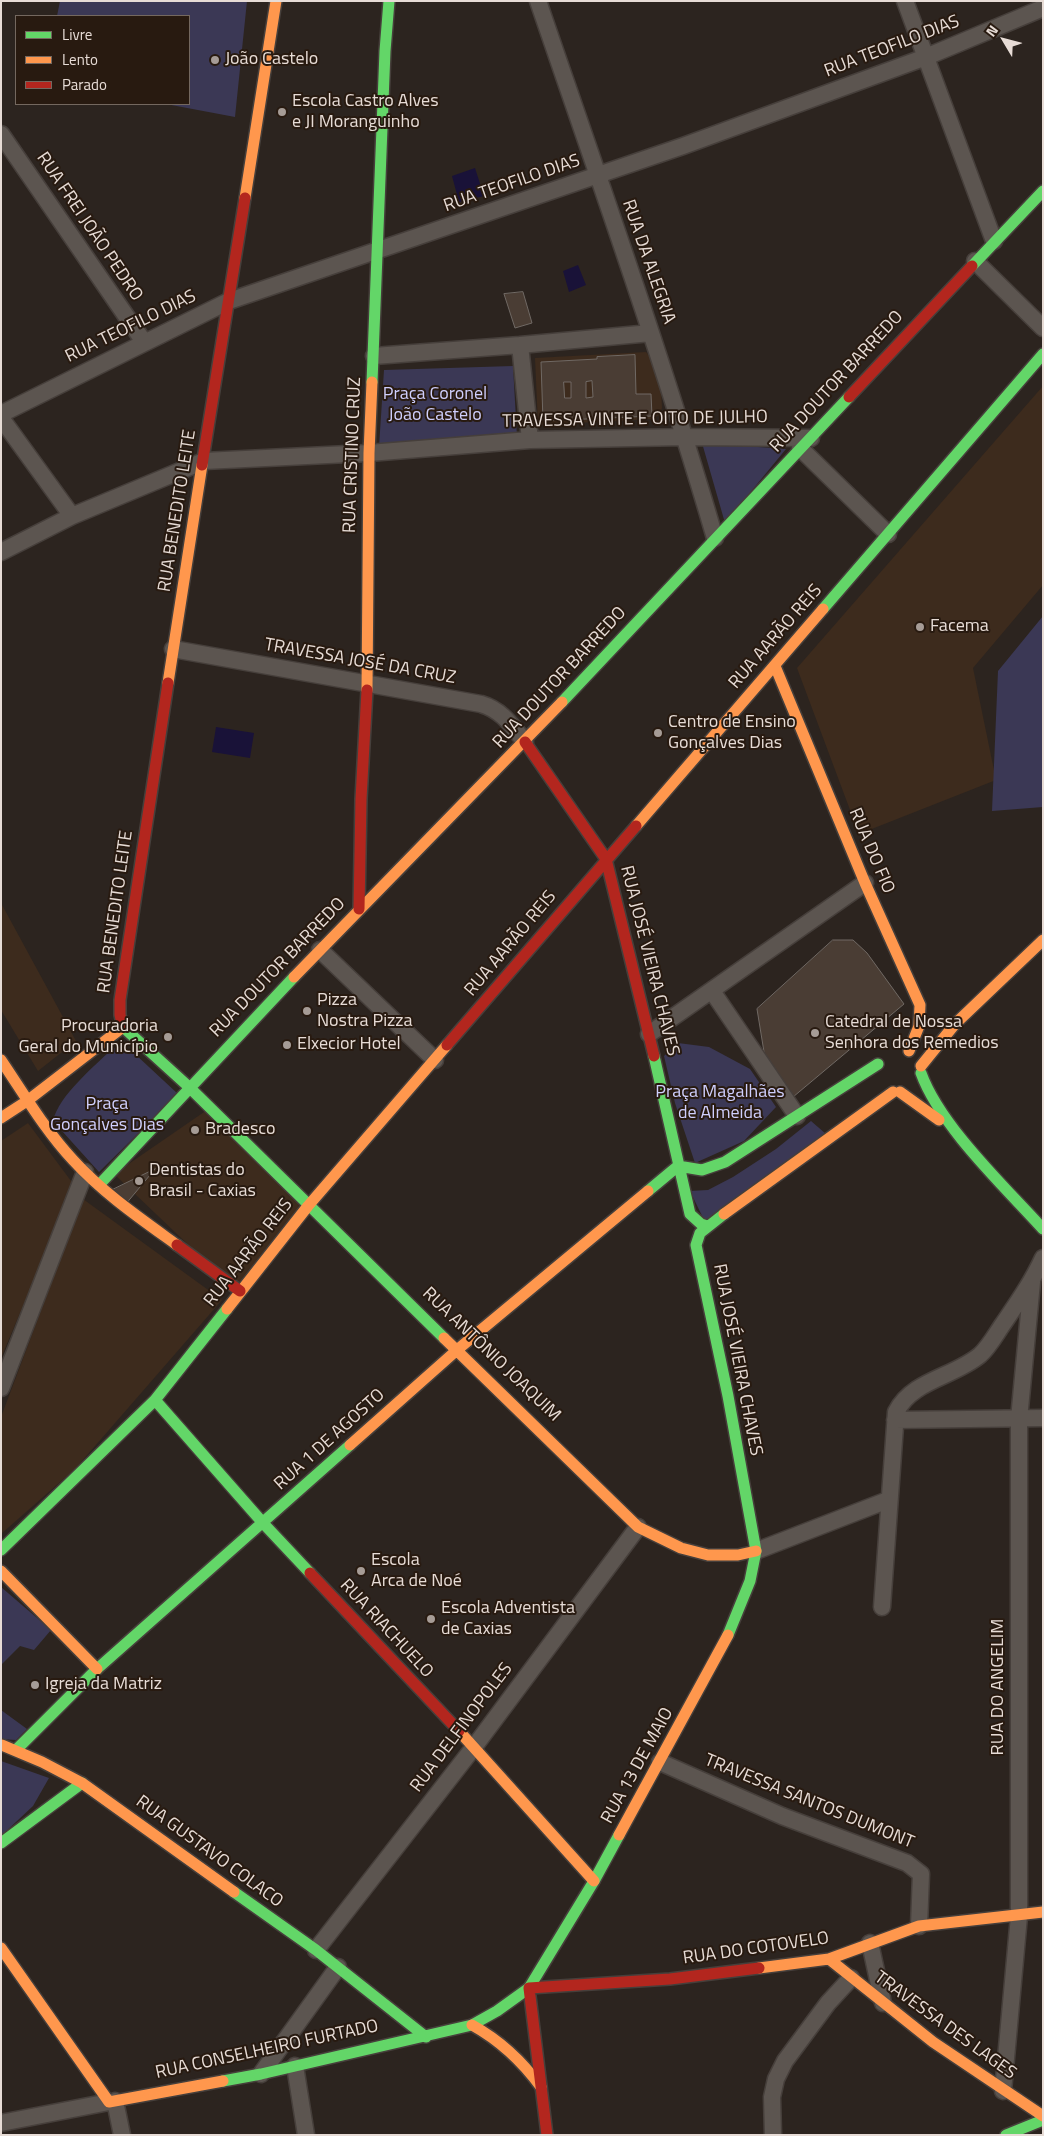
<!DOCTYPE html>
<html>
<head>
<meta charset="utf-8">
<style>
	body { margin:0 }
	#map { position:relative; width:1044px; height:2136px; overflow:hidden; background:#2c241f; font-family:"Titillium Web",sans-serif }
	canvas { display:block }
	.frame { position:absolute; inset:0; border:2px solid #e7dcd6; pointer-events:none }
	.legend { position:absolute; left:15px; top:15px; width:175px; height:90px; box-sizing:border-box; background:#281a10; border:1px solid #74685f; margin:0; padding:6px 9px; list-style:none; font-size:15px; color:#e7dcd6 }
	.legend li { display:flex; align-items:center; gap:10px; height:25px }
	.legend b { width:25px; border:1px solid #74685f }
	.north { position:absolute; left:979px; top:15px; width:50px; height:50px; -webkit-text-stroke:4px #281a10; paint-order:stroke; rotate:307deg; font-size:14px; font-weight:700; line-height:20px; text-align:center; color:#e7dcd6 }
	.north::after { content:''; display:block; margin:auto; width:18px; height:22px; background:#e7dcd6; clip-path:polygon(50% 0,100% 100%,50% 72%,0 100%) }
</style>
</head>
<body>
<div id="map">
<canvas width="1044" height="2136"></canvas>
<div class="frame"></div>
<ul class="legend">
<li><b style="height:6px;background:#63d668"></b>Livre</li>
<li><b style="height:6px;background:#ff974d"></b>Lento</li>
<li><b style="height:6px;background:#b3261e"></b>Parado</li>
</ul>
<div class="north">N</div>
</div>
<script>
const c = document.querySelector('canvas').getContext('2d');
c.lineJoin = 'round';
function fill(path, color) { c.fillStyle = color; c.fill(path, 'evenodd'); }
function trace(path, color, width, dash) { c.strokeStyle = color; c.lineWidth = width; c.lineCap = dash ? 'butt' : 'round'; c.setLineDash(dash || []); c.stroke(path); }
function drawText(font, color, halo, rows, align = 'center') {
  c.font = font + ' "Titillium Web",sans-serif'; c.lineWidth = 4; c.setLineDash([]); c.textBaseline = 'middle'; c.strokeStyle = halo; c.fillStyle = color; for (const [text, x, y, turn = 0] of rows) {
    c.save(); c.translate(x, y); c.rotate((+turn || 0) * Math.PI / 180); c.textAlign = isNaN(turn) ? turn : align; if (halo) c.strokeText(text, 0, 0); c.fillText(text, 0, 0); c.restore();
  }
}
fill(new Path2D(`
	M646 352 651 358 661 388 662 408 659 415 653 419 538 425 535 358Z
	M1043 386V585L973 668 996 780 859 834 797 668Z
	M1 903 76 1041 38 1071 1 1010Z
	M207 1110 314 1208 242 1296 114 1174Z
	M28 1123 74 1185 1 1358V1141Z
	M83 1199 222 1300 75 1469 1 1534V1417Z`), '#3d2b1d');
fill(new Path2D(`
	M60 1H247L235 117 166 104H189V16H57Z
	M513 366 517 437 379 447 384 370Z
	M702 443 786 449 725 523Z
	M1043 616V807L992 811 998 671Z
	M678 1043 709 1047 750 1069 776 1107 744 1141 695 1163 675 1103 664 1056Z
	M122 1047 135 1054 178 1094 99 1172 53 1121C59 1095 94 1067 113 1048Z
	M811 1121 826 1134 705 1222 690 1191 708 1190 733 1177 776 1149Z
	M1 1587 51 1630 34 1650 20 1646 1 1665Z
	M1 1710 27 1729 16 1740 1 1739Z
	M1 1761 49 1778 33 1806 1 1836Z`), '#3b3855');
fill(new Path2D(`
	M475 168 484 196 459 202 452 176Z
	M578 265 586 285 569 292 563 271Z
	M216 727 254 733 250 758 212 752Z`), '#191238');
const building = new Path2D(`
	M523 292 532 323 515 328 504 294Z
	M635 355 636 394H651L652 416 543 421 541 362 597 359V357ZM592 381 593 397 586 398V382ZM564 382H571V398H565Z
	M833 940H853L867 953 904 1004 793 1097 765 1058 757 1009Z
	M155 1169 125 1205 108 1192Z`);
fill(building, '#4a3d34');
trace(building, '#706964', 1);
const street = new Path2D(`
	M538 1C599 179 662 357 715 538
	M905 1 994 241
	M1 134 144 342
	M975 261 1043 328
	M520 345 530 440
	M374 356 520 345 651 333
	M1 414 229 301 683 146 926 57 1043 8
	M1 418 72 516
	M800 448 888 534
	M1 552 72 516 204 461 369 453 530 440 685 437 811 438
	M173 649 481 704C502 710 512 726 525 742
	M320 950 435 1060
	M712 991 797 1116
	M649 1034 865 883
	M1 1388 85 1172
	M895 1420 1043 1418
	M756 1551 888 1500
	M882 1607 896 1412C912 1380 954 1377 980 1355 989 1347 996 1334 1003 1324 1018 1302 1032 1282 1043 1258
	M660 1762 782 1816 907 1863 921 1874 919 1926
	M870 1943 883 2003
	M316 1950 474 1747 638 1527
	M295 2066 306 2135
	M261 2074 338 1967
	M1003 2091 1019 1916V1419L1032 1282
	M115 2101 122 2135
	M1 2123 109 2102
	M773 2135 772 2097 776 2079 785 2061 828 2003 851 1978`);
const fast = new Path2D(`
	M972 266 1043 191
	M372 382 385 51 389 1
	M823 609 1043 354
	M562 702 849 397
	M123 1027 189 1087 444 1338
	M654 1056 690 1214 701 1224 707 1226
	M921 1073C940 1126 1005 1187 1043 1229
	M99 1185 294 977
	M648 1191 678 1166 702 1170 725 1162 878 1064
	M724 1214 700 1233 696 1245 728 1396 756 1551 750 1581 728 1635
	M155 1400 263 1523 310 1573
	M1 1550 155 1400 227 1309
	M16 1750 97 1669 350 1445
	M1 1843 82 1783
	M234 1892 316 1950 426 2037
	M223 2081 261 2074 472 2025 497 2011 529 1988 594 1881 619 1835
	M1006 2135 1043 2120`);
const slow = new Path2D(`
	M245 198 276 1
	M775 666 865 883 920 1005 919 1026 909 1051
	M168 683 202 465
	M367 690 369 453 372 382
	M636 826 823 609
	M294 977 562 702
	M1 1060C24 1094 45 1130 73 1160 103 1193 141 1219 177 1245
	M921 1066 955 1024 1043 940
	M900 1092 939 1120
	M1 1118 27 1101 123 1027
	M724 1214 893 1092
	M227 1309 308 1206 447 1045
	M444 1338 638 1527 681 1548 708 1555H738L756 1551
	M350 1445 457 1350 648 1191
	M1 1571 97 1669
	M459 1731 594 1881
	M2 1745 42 1762 82 1783 234 1892
	M619 1835 728 1635
	M1 1948 109 2102 223 2081
	M829 1959 933 2042 1043 2116
	M759 1968 829 1959 919 1926 1043 1912
	M472 2025C501 2041 522 2061 541 2087`);
const jam = new Path2D(`
	M849 397 972 266
	M202 465 245 198
	M525 742 606 859 654 1056
	M359 909 361 799 367 690
	M123 1027 120 1015V1000L168 683
	M447 1045 636 826
	M177 1245 240 1291
	M310 1573 459 1731
	M529 1988 670 1979 759 1968
	M529 1988 547 2135`);
trace(street, '#463f3b', 19);
trace(fast, '#463f3b', 14);
trace(slow, '#463f3b', 14);
trace(jam, '#463f3b', 14);
trace(street, '#5c5550', 16);
trace(fast, '#63d668', 11);
trace(slow, '#ff974d', 11);
trace(jam, '#b3261e', 11);
for (const [x, y, r, color] of [
	[215,60,5,"#a69c96"],
	[282,112,5,"#a69c96"],
	[920,627,5,"#a69c96"],
	[658,733,5,"#a69c96"],
	[307,1011,5,"#a69c96"],
	[815,1033,5,"#a69c96"],
	[168,1037,5,"#a69c96"],
	[287,1045,5,"#a69c96"],
	[195,1130,5,"#a69c96"],
	[139,1181,5,"#a69c96"],
	[361,1571,5,"#a69c96"],
	[431,1619,5,"#a69c96"],
	[35,1685,5,"#a69c96"]
]) { const dot = new Path2D(); dot.arc(x, y, r, 0, 2 * Math.PI); c.fillStyle = color; c.fill(dot); trace(dot, '#281a10', 2); }
drawText('18px', '#e7dcd6', '#281a10', [
	["RUA TEOFILO DIAS",892,47,-21],
	["RUA TEOFILO DIAS",512,184,-19],
	["RUA FREI JOÃO PEDRO",89,227,56],
	["RUA DA ALEGRIA",648,262,71],
	["RUA TEOFILO DIAS",131,327,-26],
	["RUA DOUTOR BARREDO",837,382,-47],
	["TRAVESSA VINTE E OITO DE JULHO",635,420,-1],
	["RUA CRISTINO CRUZ",353,455,-88],
	["RUA BENEDITO LEITE",178,511,-81],
	["RUA AARÃO REIS",776,637,-49],
	["TRAVESSA JOSÉ DA CRUZ",360,662,10],
	["RUA DOUTOR BARREDO",560,678,-47],
	["RUA DO FIO",871,851,67],
	["RUA BENEDITO LEITE",116,912,-82],
	["RUA AARÃO REIS",511,944,-50],
	["RUA JOSÉ VIEIRA CHAVES",649,961,76],
	["RUA DOUTOR BARREDO",278,968,-46],
	["RUA AARÃO REIS",249,1253,-52],
	["RUA ANTÔNIO JOAQUIM",491,1355,44],
	["RUA JOSÉ VIEIRA CHAVES",737,1360,79],
	["RUA 1 DE AGOSTO",330,1440,-42],
	["RUA RIACHUELO",386,1629,47],
	["RUA DO ANGELIM",999,1687,-90],
	["RUA DELFINOPOLES",462,1728,-53],
	["RUA 13 DE MAIO",638,1766,-61],
	["TRAVESSA SANTOS DUMONT",809,1802,22],
	["RUA GUSTAVO COLACO",209,1852,36],
	["RUA DO COTOVELO",756,1949,-8],
	["TRAVESSA DES LAGES",945,2026,36],
	["RUA CONSELHEIRO FURTADO",267,2050,-12]
]);
drawText('18px', '#e7dcd6', '#281a10', [
	["João Castelo",225,60],
	["Escola Castro Alves",292,102],
	["e JI Moranguinho",292,123],
	["Facema",930,627],
	["Centro de Ensino",668,723],
	["Gonçalves Dias",668,744],
	["Pizza",317,1001],
	["Nostra Pizza",317,1022],
	["Catedral de Nossa",825,1023],
	["Senhora dos Remedios",825,1044],
	["Procuradoria",158,1027,"right"],
	["Geral do Município",158,1048,"right"],
	["Elxecior Hotel",297,1045],
	["Bradesco",205,1130],
	["Dentistas do",149,1171],
	["Brasil - Caxias",149,1192],
	["Escola",371,1561],
	["Arca de Noé",371,1582],
	["Escola Adventista",441,1609],
	["de Caxias",441,1630],
	["Igreja da Matriz",45,1685]
], 'left');
drawText('18px', '#cfcffd', '#281a10', [
	["Praça Coronel",435,395],
	["João Castelo",435,416],
	["Praça Magalhães",720,1093],
	["de Almeida",720,1114],
	["Praça",107,1105],
	["Gonçalves Dias",107,1126]
]);
</script>
</body>
</html>
